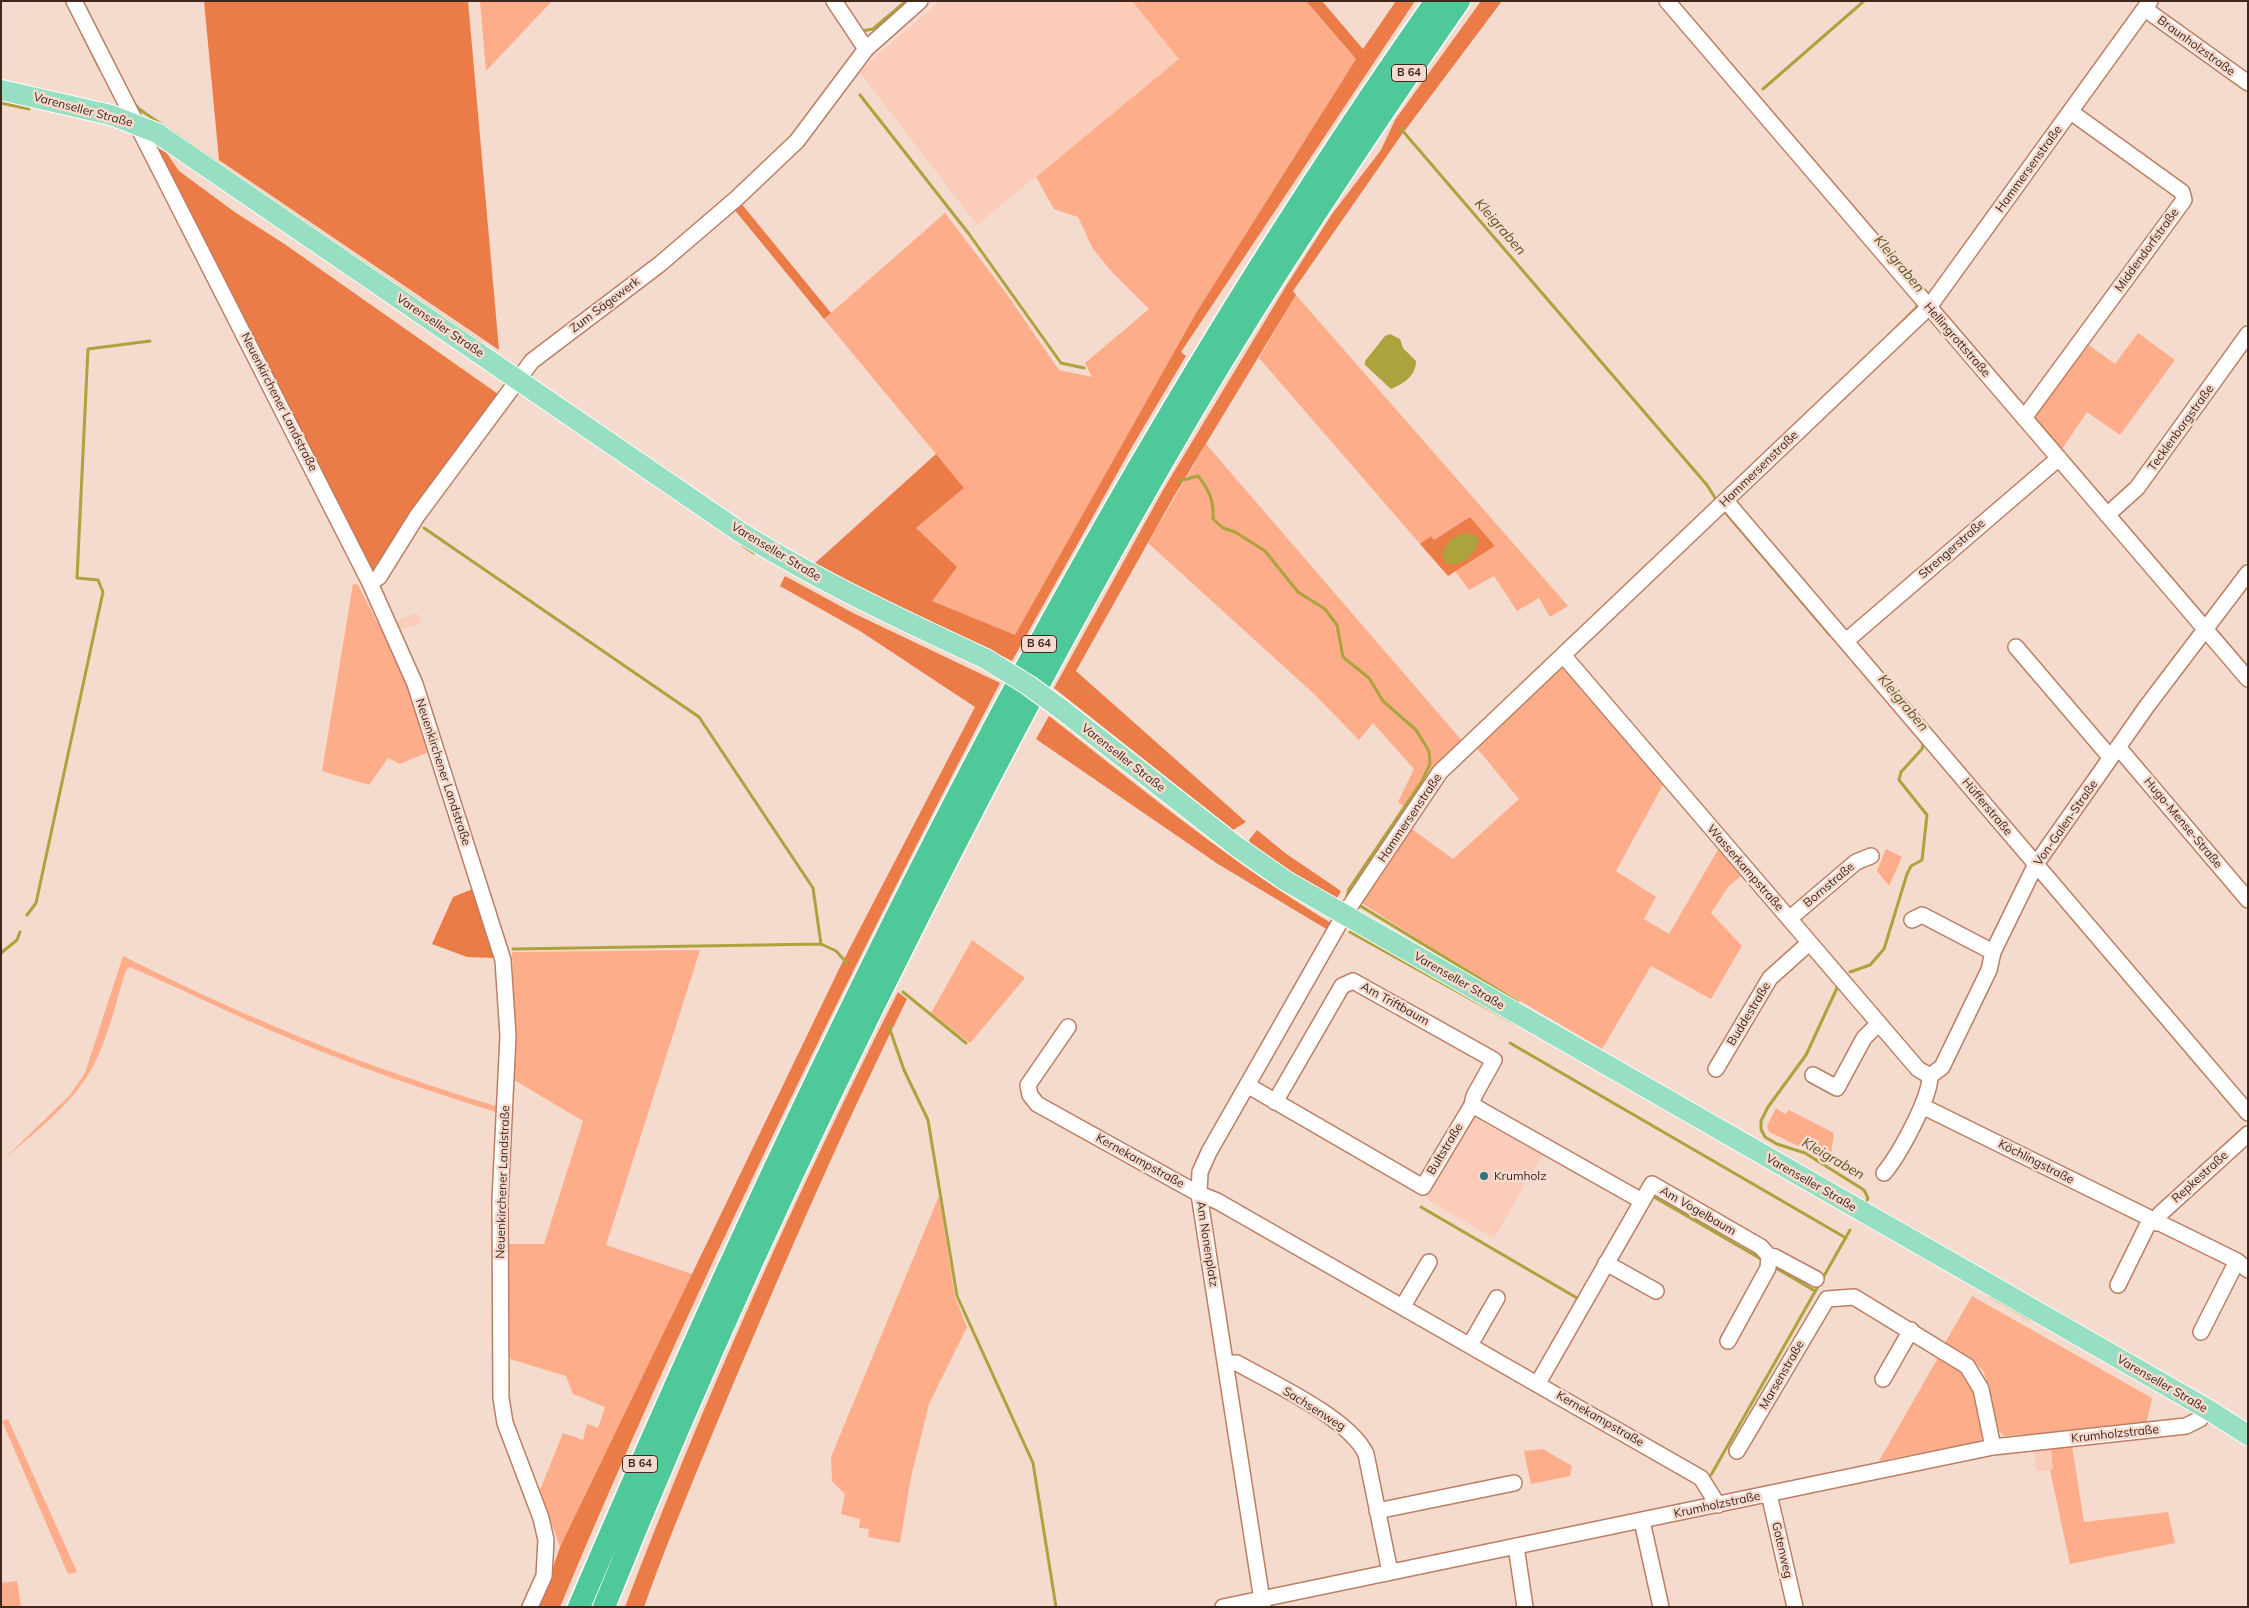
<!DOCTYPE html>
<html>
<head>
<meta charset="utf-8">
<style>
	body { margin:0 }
	#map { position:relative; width:2249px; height:1608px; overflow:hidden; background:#f5dace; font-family:Mulish,sans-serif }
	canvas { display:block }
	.frame { position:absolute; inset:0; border:2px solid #40271c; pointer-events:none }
</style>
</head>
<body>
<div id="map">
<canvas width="2249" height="1608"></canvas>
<div class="frame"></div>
</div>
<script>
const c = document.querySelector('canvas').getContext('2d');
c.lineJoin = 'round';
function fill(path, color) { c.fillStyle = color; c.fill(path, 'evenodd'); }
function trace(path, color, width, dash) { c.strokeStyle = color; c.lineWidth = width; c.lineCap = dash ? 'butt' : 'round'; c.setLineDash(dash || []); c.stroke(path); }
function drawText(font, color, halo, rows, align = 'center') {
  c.font = font + ' Mulish,sans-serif'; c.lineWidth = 5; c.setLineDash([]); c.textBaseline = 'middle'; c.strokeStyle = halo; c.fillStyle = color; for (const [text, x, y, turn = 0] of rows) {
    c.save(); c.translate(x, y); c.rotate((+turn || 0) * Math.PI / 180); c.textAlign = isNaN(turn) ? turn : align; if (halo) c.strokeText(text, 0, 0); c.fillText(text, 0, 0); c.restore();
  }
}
fill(new Path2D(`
	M940 1H1132L1180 59 977 225 859 71Z
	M417 613 421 623 400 630 397 620Z
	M1471 1116 1542 1155 1494 1238 1429 1201 1426 1196Z
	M2051 1448 2053 1470 2036 1471 2034 1449Z`), '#faccb9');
fill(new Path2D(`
	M480 1H552L486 71Z
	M1132 1H1306L1356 59 1196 313 1015 636 932 601 916 528 964 488 824 319 945 213 1006 293 1059 370 1092 377 1085 363 1149 309 1112 272 1093 249 1078 217 1054 209 1036 177 1179 59Z
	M1296 295 1568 606 1550 617 1539 598 1517 611 1494 576 1469 590 1455 571 1495 546 1470 517 1434 540 1431 536 1420 544 1259 358Z
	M2138 333 2175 360 2120 435 2087 412 2062 449 2033 416 2086 343 2115 364Z
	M1206 444 1464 743 1409 810 1398 802 1414 769 1373 723 1359 740 1313 693 1148 543Z
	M353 584 358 585 410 686 431 751 400 764 388 758 369 785 322 771Z
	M1558 669H1566L1665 781 1616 871 1656 897 1644 919 1669 934 1720 846 1744 873 1728 887 1711 913 1742 946 1711 999 1651 966 1602 1049 1457 964 1360 902 1409 827 1453 859 1519 799 1476 747Z
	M1886 849 1902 857 1889 886 1877 871Z
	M972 940 1025 978 970 1043 931 1013Z
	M700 950 606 1245 692 1274 560 1547 540 1490 563 1433 583 1440 587 1424 598 1428 605 1407 573 1394 566 1376 510 1359 508 1244H544L583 1121 514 1080 516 1056 512 952Z
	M123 956C244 1017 367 1068 496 1106V1112C424 1090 355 1066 286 1037 233 1015 182 989 130 967L126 970C115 1004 107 1045 88 1075 67 1109 31 1135 1 1162L70 1095 85 1073Z
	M1776 1108 1785 1114 1789 1110 1834 1133 1830 1161 1769 1132 1767 1126Z
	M939 1196 955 1297 967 1327 929 1404 911 1477 900 1543 868 1537 869 1529 859 1528 860 1519 841 1514 845 1494 832 1481 831 1457Z
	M1972 1296 2152 1398 2146 1425 2004 1436 1998 1430 1984 1372 1970 1357 1945 1343Z
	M1939 1356C1975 1379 1976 1394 1985 1434L1980 1441 1879 1461Z
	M8 1419 77 1572 68 1574 2 1421Z
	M2072 1446 2084 1522 2168 1512 2175 1543 2070 1564 2050 1470 2053 1469 2051 1448Z
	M1543 1449 1572 1466 1570 1476 1531 1484 1524 1451Z
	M17 1581 21 1607H1V1583Z`), '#fead8a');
fill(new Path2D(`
	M204 1H468L499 350 219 160Z
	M1306 1H1322L1363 49 1396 1H1415L1181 352 1186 356 1133 445 1012 661 813 565 936 454 964 488 916 528 957 567 932 601 1015 635 1196 313 1356 59Z
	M1481 1H1502L1400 137 1293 291 1296 295 1173 498 1076 671 1246 822 1233 830 1054 688 1163 490 1286 286 1332 214 1381 150 1395 120Z
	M160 149 166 152 179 171 236 213 283 243 498 394 411 511 371 573 158 152Z
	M740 202 831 313 824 319 733 208Z
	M1470 517 1495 546 1448 576 1420 544 1431 536 1434 540Z
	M785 576 853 613 1000 683C843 985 692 1292 560 1607H539L560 1547 692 1274 841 965 975 707 860 631 780 586Z
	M1049 716C1141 788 1231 863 1331 923L1328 930 1218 864 1036 739Z
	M1257 830 1285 853 1341 891 1336 900 1251 846 1249 840Z
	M475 888 495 958 467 957 432 944 453 897Z
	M898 992 907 999C844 1126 789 1252 734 1382 703 1457 671 1531 644 1607H625C705 1397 797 1192 898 992Z`), '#eb7b47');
fill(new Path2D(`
	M1390 334 1400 339 1403 348 1416 361C1416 376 1403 384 1391 389L1365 365V361L1385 336Z
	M1468 533 1479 538C1477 553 1463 568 1446 563L1442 555C1446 542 1454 534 1468 533Z`), '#aca33d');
trace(new Path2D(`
	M66 1 100 69
	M862 31 873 29 906 1
	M1763 89 1864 1
	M860 95 969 234 1061 363 1084 368
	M133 102 139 109 481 343
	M1 103 29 109
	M1401 129 1707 485 1717 501
	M1880 344 1916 308 1918 304 1916 301
	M1179 481 1198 476C1209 490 1214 500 1213 519L1223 528 1235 532 1265 551 1298 592 1325 609 1337 625 1343 657 1369 678 1383 701 1416 730 1429 751 1430 764 1422 781 1349 889 1347 896
	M1725 512 1830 635
	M424 528 699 717 813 888 821 944
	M742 545 754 553
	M1359 905 1518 1002
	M27 915 36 903 103 592 98 580 77 578 88 349 150 341
	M1350 932 1516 1024
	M513 949 821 944 836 951 847 963
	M1 953 17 940 20 932
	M1850 972 1870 965 1884 949 1907 874 1911 866 1922 860 1927 815 1899 780 1901 772 1922 749 1923 744 1919 738
	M1837 988 1806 1055 1768 1107 1761 1121V1129L1765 1137 1777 1144 1805 1153 1864 1190 1868 1198 1865 1204
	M903 992 966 1043
	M889 1027 904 1070 928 1120 957 1296 1033 1463 1056 1607
	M1510 1043 1846 1238
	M1654 1197 1761 1259
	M1421 1207 1577 1298
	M1776 1268 1815 1291
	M1990 1296 2030 1319
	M1711 1475 1850 1230`), '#aca33d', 3);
const minor = new Path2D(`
	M74 1 370 583 415 684 503 960 508 1036 500 1200 501 1398 505 1423 541 1518 546 1540 544 1576 530 1607
	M834 1 866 49
	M1667 1 2248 679
	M2145 9 2248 83
	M2024 418 2184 200 2182 192 2071 112
	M1726 501 2248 1113
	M2107 515 2137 488 2248 334
	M370 583 379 577 417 516 532 361 660 264 737 198 797 141 866 49 920 1
	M1846 641 2059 458
	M2016 647 2110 757
	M1563 655 1918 1069 1930 1076
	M2118 747 2248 900
	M1789 919 1856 862 1871 856
	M1912 920 1922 915 1993 952
	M1068 1027 1028 1085 1030 1095 1037 1104 1199 1194 1217 1201 1701 1478 1718 1505
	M1716 1069 1770 978 1809 943
	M1813 1075 1837 1088 1864 1038 1879 1023
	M1247 1085 1423 1187 1472 1105 1474 1096 1494 1060 1353 981 1342 986 1275 1102
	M1472 1105 1642 1201
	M1922 1106 2237 1261 2248 1270
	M1884 1173C1899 1155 1930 1099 1930 1076L1942 1067 1989 970 1993 952 2036 864 2147 706 2248 573
	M2156 1223 2160 1214 2248 1134
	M1769 1256 1775 1257 1816 1279
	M1606 1263 1656 1291
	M2118 1285 2150 1220
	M1403 1306 1429 1262
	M2201 1332 2237 1261
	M1470 1345 1497 1298
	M1226 1363H1237C1272 1383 1349 1418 1366 1454L1390 1572
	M1883 1379 1911 1330
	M1538 1383 1652 1184 1761 1247 1769 1256 1768 1268 1728 1341
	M1737 1451 1827 1299 1854 1297 1967 1366 1981 1389 1993 1447
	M1769 1494 1795 1607
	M1377 1511 1514 1483
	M1642 1521 1661 1607
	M1516 1546 1525 1607
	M1223 1607 1993 1447 2186 1426 2200 1419 2207 1409
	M1263 1607 1199 1194 1200 1172 1209 1152 1344 915 1440 772 1929 307 2150 1`);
const major = new Path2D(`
	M1 90 111 115 157 133 740 532C819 581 902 620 986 659
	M1061 709 1236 846 1286 881 2207 1409 2248 1435`);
const highway = new Path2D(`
	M579 1607C817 1048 1086 500 1436 1
	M604 1607C699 1371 804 1142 919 915 1014 727 1113 541 1222 361 1297 238 1377 119 1459 1`);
trace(minor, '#bc7e63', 18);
trace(major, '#fff', 22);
trace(highway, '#fff', 25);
trace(minor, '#fff', 15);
trace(major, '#96dfc2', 20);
trace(highway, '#50c99a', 22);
const majorBridge = new Path2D(`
	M986 659 1028 685 1061 709`);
trace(majorBridge, '#fff', 22, []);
trace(majorBridge, '#96dfc2', 20);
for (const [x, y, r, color] of [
	[1484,1176,5,"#326f85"]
]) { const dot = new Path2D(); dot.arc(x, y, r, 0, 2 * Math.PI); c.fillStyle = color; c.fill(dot); trace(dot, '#f5dace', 2); }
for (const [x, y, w] of [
	[1409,73,35],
	[1039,644,35],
	[640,1464,35]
]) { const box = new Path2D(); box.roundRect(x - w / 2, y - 8.5, w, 17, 4); c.fillStyle = '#f5dace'; c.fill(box); trace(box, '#40271c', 1); }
drawText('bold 11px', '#40271c', null, [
	["B 64",1409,73],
	["B 64",1039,644],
	["B 64",640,1464]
]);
drawText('12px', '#40271c', '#f5dace', [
	["Braunholzstraße",2196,46,36],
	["Varenseller Straße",83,110,15],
	["Hammersenstraße",2029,169,-54],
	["Middendorfstraße",2147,250,-54],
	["Zum Sägewerk",605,305,-37],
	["Varenseller Straße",440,326,34],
	["Hellingrottstraße",1957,340,49],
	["Neuenkirchener Landstraße",279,402,63],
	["Tecklenborgstraße",2181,428,-54],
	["Hammersenstraße",1759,469,-44],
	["Strengerstraße",1952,549,-41],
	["Varenseller Straße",776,552,31],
	["Varenseller Straße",1123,758,38],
	["Neuenkirchener Landstraße",443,772,72],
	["Hüfferstraße",1987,807,50],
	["Hammersenstraße",1410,818,-56],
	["Von-Galen-Straße",2066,823,-55],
	["Hugo-Mense-Straße",2183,823,50],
	["Wasserkampstraße",1745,868,49],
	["Bornstraße",1829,885,-40],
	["Varenseller Straße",1459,981,30],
	["Am Triftbaum",1395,1004,29],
	["Buddestraße",1749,1014,-59],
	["Bultstraße",1445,1149,-59],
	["Kernekampstraße",1140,1161,29],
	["Köchlingstraße",2036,1162,27],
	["Repkestraße",2200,1177,-42],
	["Neuenkirchener Landstraße",503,1182,-88],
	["Varenseller Straße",1811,1183,30],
	["Am Vogelbaum",1698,1211,30],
	["Am Nonenplatz",1207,1244,81],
	["Marsenstraße",1782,1375,-60],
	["Varenseller Straße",2162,1384,30],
	["Sachsenweg",1314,1409,32],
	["Kernekampstraße",1600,1419,30],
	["Krumholzstraße",2115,1434,-6],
	["Krumholzstraße",1717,1505,-12],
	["Gotenweg",1782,1550,77]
]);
drawText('12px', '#40271c', '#f5dace', [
	["Krumholz",1494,1176]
], 'left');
drawText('italic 14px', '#5c5722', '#f5dace', [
	["Kleigraben",1500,227,49],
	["Kleigraben",1899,264,50],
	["Kleigraben",1903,703,50],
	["Kleigraben",1833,1159,30]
]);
</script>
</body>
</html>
